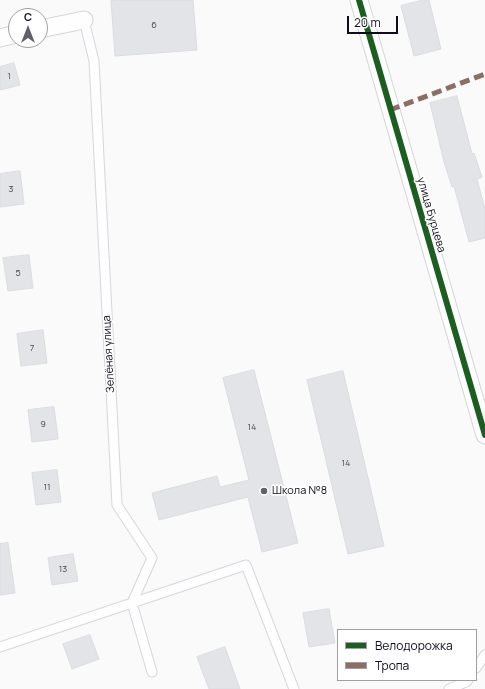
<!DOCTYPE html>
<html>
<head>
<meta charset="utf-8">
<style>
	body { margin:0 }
	#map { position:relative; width:485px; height:689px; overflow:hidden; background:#fafafa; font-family:Manrope,sans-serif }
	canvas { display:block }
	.legend { position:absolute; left:337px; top:629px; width:140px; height:52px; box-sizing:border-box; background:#fff; border:1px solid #9f9ea3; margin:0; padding:5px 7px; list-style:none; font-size:12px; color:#0f0d19 }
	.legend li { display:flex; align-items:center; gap:8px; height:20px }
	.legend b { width:20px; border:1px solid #9f9ea3 }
	.north { position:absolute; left:8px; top:8px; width:40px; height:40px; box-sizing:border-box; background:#fff; border:1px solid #9f9ea3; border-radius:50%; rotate:0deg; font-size:11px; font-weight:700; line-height:16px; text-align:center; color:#0f0d19 }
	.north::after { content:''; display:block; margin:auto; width:14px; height:18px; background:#616068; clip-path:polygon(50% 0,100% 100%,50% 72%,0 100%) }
	.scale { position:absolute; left:347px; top:16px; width:51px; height:18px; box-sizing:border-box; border:2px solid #0f0d19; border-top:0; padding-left:5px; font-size:12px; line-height:14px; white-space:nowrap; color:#0f0d19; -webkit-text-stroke:3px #fff; paint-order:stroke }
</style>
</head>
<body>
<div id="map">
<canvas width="485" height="689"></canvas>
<ul class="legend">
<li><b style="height:5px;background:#1b5e20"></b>Велодорожка</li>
<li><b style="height:5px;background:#8d6e63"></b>Тропа</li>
</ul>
<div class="north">С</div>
<div class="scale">20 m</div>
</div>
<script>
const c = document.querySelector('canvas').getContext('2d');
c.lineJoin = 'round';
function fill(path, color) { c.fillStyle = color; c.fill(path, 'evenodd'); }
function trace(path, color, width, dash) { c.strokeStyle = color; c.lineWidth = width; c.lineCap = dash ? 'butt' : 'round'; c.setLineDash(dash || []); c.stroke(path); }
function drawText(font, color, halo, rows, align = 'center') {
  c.font = font + ' Manrope,sans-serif'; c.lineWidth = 3; c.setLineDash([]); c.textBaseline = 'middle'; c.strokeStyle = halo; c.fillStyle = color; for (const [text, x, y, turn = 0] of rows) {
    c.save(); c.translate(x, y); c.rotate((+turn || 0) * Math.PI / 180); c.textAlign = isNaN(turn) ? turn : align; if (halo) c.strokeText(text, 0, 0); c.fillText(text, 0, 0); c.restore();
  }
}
const building = new Path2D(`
	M123 0H193L197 50 115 56 111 1Z
	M423 0H429L441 49 414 56 401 6Z
	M14 63 20 85 0 90V67Z
	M457 96 472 154 474 153 482 177 477 179 485 209V238L469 242 454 186 452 187 444 162 430 103Z
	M20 171 24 204 0 207V174Z
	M29 255 33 288 8 291 3 258Z
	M43 330 47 363 21 366 17 334Z
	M254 370 298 543 262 552 248 497 159 520 152 493 217 476 220 487 249 480 223 378Z
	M343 371 384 546 348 554 307 380Z
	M54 407 58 439 32 442 28 410Z
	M57 470 61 502 36 505 32 473Z
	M8 543 15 593 0 595V544Z
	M73 554 78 581 52 585 48 558Z
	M329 609 335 643 309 647 303 613Z
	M90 635 99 659 72 669 63 644Z
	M225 647 240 689H209L197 657Z`);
fill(building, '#e2e4e8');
trace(building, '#dadce2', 1);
const service = new Path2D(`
	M84 20 94 61 117 505 152 558 132 603 152 672
	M0 647 246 565 294 689
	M476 668 485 655
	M449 689 466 682 468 680`);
const minor = new Path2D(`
	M359 0 485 435
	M40 29 84 20
	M0 38 16 34`);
trace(service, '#d6d5dc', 11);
trace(minor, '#d6d5dc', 19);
trace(service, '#fefefe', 9);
trace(minor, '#fefefe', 17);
trace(new Path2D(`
	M390 110 485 74`), '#8d6e63', 5, [10, 5]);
trace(new Path2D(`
	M359 0 485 435`), '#1b5e20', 6);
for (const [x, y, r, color] of [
	[264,491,4,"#616068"]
]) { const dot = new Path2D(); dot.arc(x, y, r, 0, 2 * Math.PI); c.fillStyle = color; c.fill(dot); trace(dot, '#fff', 1.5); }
drawText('9px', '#46454f', null, [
	["6",154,25],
	["1",9,76],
	["3",11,189],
	["5",18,273],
	["7",32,348],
	["9",43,424],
	["14",252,427],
	["14",346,463],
	["11",47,487],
	["13",63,569]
]);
drawText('11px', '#0f0d19', '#fff', [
	["улица Бурцева",431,215,74],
	["Зелёная улица",109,354,-93]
]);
drawText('11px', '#0f0d19', '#fff', [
	["Школа №8",272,491]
], 'left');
</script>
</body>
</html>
